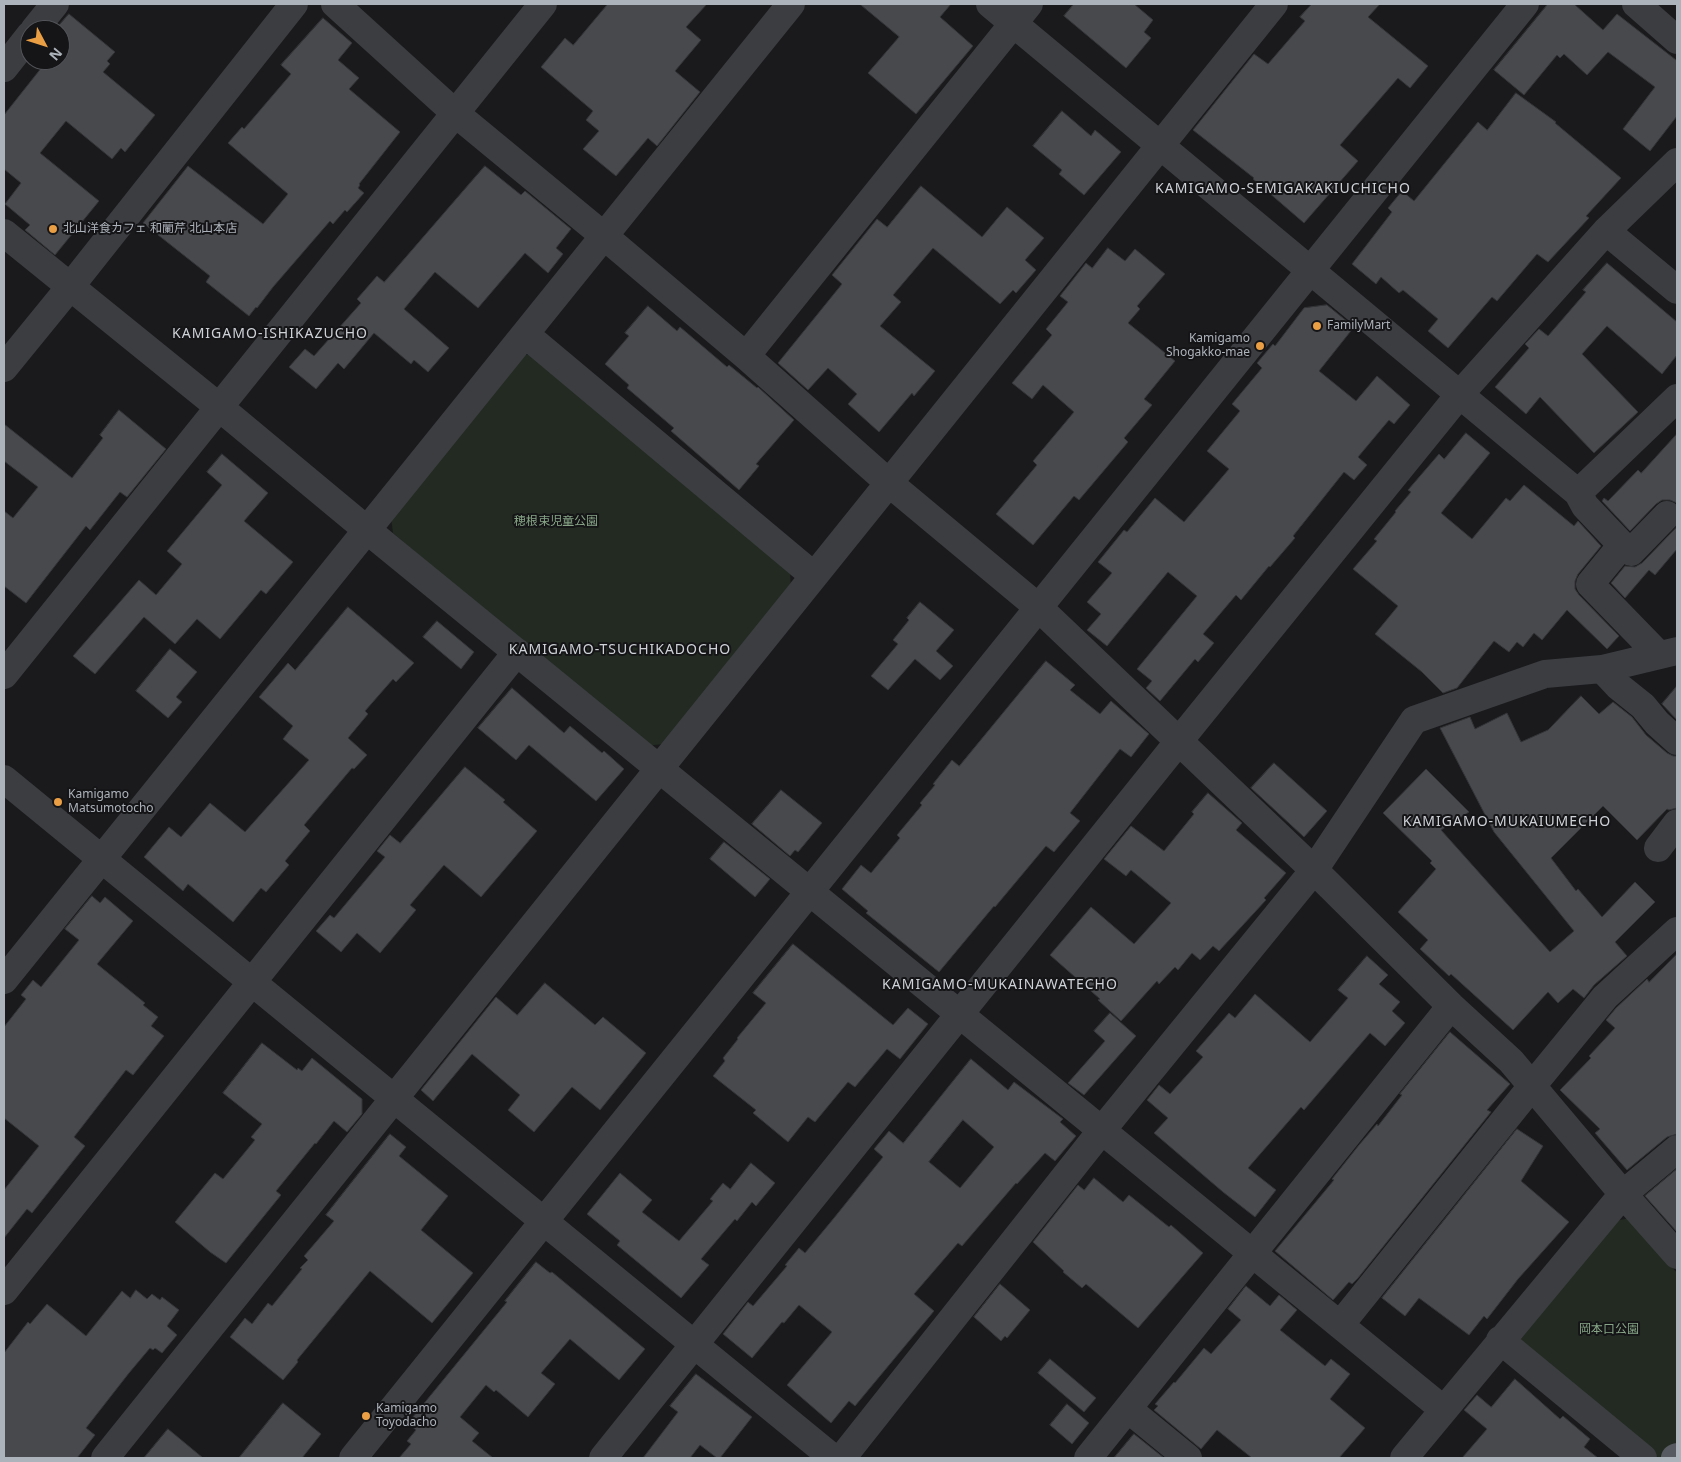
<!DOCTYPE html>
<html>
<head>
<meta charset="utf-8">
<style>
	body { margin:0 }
	#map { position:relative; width:1681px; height:1462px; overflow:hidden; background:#1a1a1c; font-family:"Noto Sans",sans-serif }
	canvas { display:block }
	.frame { position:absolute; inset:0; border:5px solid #adb3bb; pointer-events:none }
	.north { position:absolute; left:20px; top:20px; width:50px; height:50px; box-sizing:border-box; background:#151517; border:1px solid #525459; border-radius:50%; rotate:130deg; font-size:14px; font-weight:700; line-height:20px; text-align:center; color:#adb3bb }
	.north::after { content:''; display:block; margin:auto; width:18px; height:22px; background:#ea9f45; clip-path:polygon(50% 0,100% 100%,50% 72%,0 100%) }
</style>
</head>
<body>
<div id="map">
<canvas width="1681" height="1462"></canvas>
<div class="frame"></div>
<div class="north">N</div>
</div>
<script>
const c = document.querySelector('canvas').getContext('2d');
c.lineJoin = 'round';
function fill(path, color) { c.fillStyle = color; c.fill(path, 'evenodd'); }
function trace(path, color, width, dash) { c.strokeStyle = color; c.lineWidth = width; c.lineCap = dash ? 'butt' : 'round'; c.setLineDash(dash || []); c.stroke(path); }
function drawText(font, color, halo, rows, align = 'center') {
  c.font = font + ' "Noto Sans","Noto Sans JP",sans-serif'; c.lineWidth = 4; c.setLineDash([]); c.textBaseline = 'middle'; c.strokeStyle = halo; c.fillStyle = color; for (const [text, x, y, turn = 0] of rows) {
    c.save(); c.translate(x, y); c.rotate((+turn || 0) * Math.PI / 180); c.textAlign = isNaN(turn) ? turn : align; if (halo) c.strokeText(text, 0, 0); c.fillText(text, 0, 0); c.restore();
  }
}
fill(new Path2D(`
	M521 355H535L790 572 791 591 664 744 645 746 393 533 391 518Z
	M1630 1218 1677 1273V1444L1662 1458H1659L1513 1339 1610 1222Z`), '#222a22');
const building = new Path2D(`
	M608 4H707L686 27 701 40 675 71 700 92 657 146 648 138 616 176 583 149 599 131 586 120 593 111 541 67 565 38 573 45Z
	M860 4H951L940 17 973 46 916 114 868 73 899 37Z
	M1074 4H1134L1153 20 1144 32 1151 38 1126 68 1064 16Z
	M1312 4H1380L1368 17 1428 66 1410 88 1398 78 1340 145 1358 161 1304 223 1253 179 1254 178 1193 130 1254 54 1268 64 1305 21 1300 17Z
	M1548 4H1574L1603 30 1617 14 1676 60 1677 58V116L1650 151 1623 129 1655 87 1608 52 1587 75 1564 54 1560 58 1557 55 1524 95 1494 70Z
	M69 14 115 52 107 61 110 64 103 72 155 115 125 152 121 148 112 159 66 121 40 153 99 201 55 255 25 230 30 225 5 204 21 183 4 169V115L46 62 43 60H60V30H55Z
	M323 18 352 43 338 60 359 78 349 89 400 132 359 184 360 185 358 188 364 193 347 212 345 210 333 224 330 221 273 287 257 308 256 307 249 316 206 282 210 276 143 223 188 166 263 224 288 194 228 143 242 127 244 129 291 74 281 65Z
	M1516 93 1556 122 1555 123 1621 178 1586 216 1589 218 1548 262 1537 254 1497 301 1492 297 1448 348 1428 331 1438 319 1403 290 1399 293 1381 277 1376 284 1352 264 1392 212 1388 208 1402 191 1414 201 1478 122 1487 130Z
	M1062 111 1091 136 1095 130 1121 152 1084 195 1059 174 1062 170 1033 146Z
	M485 166 521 195 525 191 571 229 556 248 563 254 548 273 525 253 478 308 435 272 404 309 449 348 428 372 414 360 411 364 374 333 344 369 338 363 316 389 289 367 305 349 314 356 361 303 357 299 377 276 384 282Z
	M921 186 982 237 1007 207 1044 238 1025 260 1036 270 1016 293 1013 290 1000 304 933 248 893 295 901 302 880 326 935 371 914 396 912 393 879 432 848 404 857 394 828 368 808 390 778 363 842 284 832 275 877 219 887 227Z
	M1108 248 1125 261 1135 249 1165 274 1137 306 1140 309 1128 323 1175 361 1144 399 1152 405 1124 438 1128 442 1079 500 1074 496 1033 545 996 514 1037 465 1033 461 1074 412 1043 385 1032 399 1012 383 1052 335 1046 329 1068 302 1060 296 1086 263 1092 268Z
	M1607 263 1677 322V355L1662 374 1607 326 1582 354 1638 412 1594 453 1540 397 1526 414 1495 387 1529 348 1525 344 1539 329 1548 336 1586 292 1583 290Z
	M1327 305 1354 327 1319 371 1356 401 1377 376 1410 405 1394 424 1389 420 1358 457 1367 465 1354 480 1344 472 1293 536 1295 538 1270 567 1269 566 1241 600 1236 595 1203 634 1214 643 1198 662 1195 659 1160 701 1146 688 1152 681 1137 669 1197 596 1168 572 1107 646 1087 630 1101 614 1087 602 1112 573 1098 562 1124 530 1127 532 1155 498 1184 522 1229 469 1207 451 1240 411 1232 404 1262 368 1257 363 1273 344 1275 346 1304 308Z
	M648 306 677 331 680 327 727 367 729 365 757 388 758 387 794 420 756 464 759 466 739 490 671 431 674 428 627 388 629 385 605 364 629 336 625 333Z
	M119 410 166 449 127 497 120 492 90 530 86 526 26 603 4 586V511L13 518 38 487 4 461V424L72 478 103 438 100 435Z
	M1466 433 1490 453 1441 513 1472 539 1506 498 1510 501 1524 485 1574 526 1578 521 1601 546 1578 574 1575 581V589L1579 595 1619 636 1607 649 1567 610 1542 640 1534 633 1523 647 1517 642 1509 652 1494 641 1457 688 1443 693 1422 672 1375 634 1398 606 1353 569 1377 541 1374 539 1396 512 1395 511 1411 492 1408 490 1439 454 1444 459Z
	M1677 434V503L1670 500H1662L1656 504 1630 531 1602 501 1604 498 1608 501 1638 470 1641 473Z
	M222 454 268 493 244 521 293 562 266 594 261 590 220 639 197 619 175 644 144 617 95 674 73 656 139 580 156 595 182 564 167 551 222 485 207 472Z
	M1677 527V549L1655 575 1649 570 1625 598 1611 583 1625 566 1635 567 1642 563Z
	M920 602 954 630 936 651 953 666 940 680 915 659 888 690 871 676 898 644 893 640 909 620 907 618Z
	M348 607 414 663 396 682 393 679 365 711 368 714 348 738 367 755 354 769 352 768 304 825 310 831 285 861 289 865 266 892 261 888 233 922 188 884 183 891 144 857 169 827 181 837 210 803 245 832 309 760 283 739 293 726 259 697 288 663 295 670Z
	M437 621 474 652 461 669 423 637Z
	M170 649 197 672 176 697 182 702 168 718 136 691Z
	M1046 661 1075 685 1070 690 1100 714 1111 701 1149 734 1131 757 1120 749 1070 813 1080 821 1054 852 1046 846 995 907 994 906 939 972 866 913 868 911 842 889 861 865 871 873 900 838 897 835 922 805 920 803 935 785 933 784 952 760 959 766Z
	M1677 686V720L1662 704Z
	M512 688 564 733 570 726 602 753 604 751 624 769 596 801 529 745 516 760 478 728Z
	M1581 696 1599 714 1613 702 1632 717 1646 735 1667 753 1673 756H1677V808L1669 810 1667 809 1637 840 1603 806 1551 858 1576 891 1578 889 1602 917 1635 882 1655 902 1615 942 1627 956 1594 985 1584 998 1573 989 1558 1003 1548 992 1513 1030 1451 974 1449 976 1420 949 1428 940 1398 912 1436 869 1430 863 1432 861 1383 813 1426 769 1469 812 1441 830 1550 952 1574 931 1494 832 1440 728 1470 717 1475 729 1507 713 1521 742 1548 730Z
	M1274 763 1327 811 1304 837 1251 788Z
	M465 767 505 800 503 802 537 831 481 897 444 865 410 905 416 910 380 953 357 933 341 952 316 931 330 915 334 918 385 857 377 851 390 835 400 843Z
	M781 790 822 823 798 852 795 850 790 856 752 824Z
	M1208 793 1242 823 1236 830 1286 873 1264 898 1266 900 1219 951 1213 946 1200 960 1192 953 1178 970 1175 967 1159 984 1157 981 1121 1021 1098 1000 1100 999 1050 955 1091 907 1134 944 1171 903 1131 870 1126 876 1104 859 1131 826 1164 851 1194 814 1192 812Z
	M724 842 770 879 755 897 710 859Z
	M92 896 100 903 105 897 133 921 97 964 145 1003 143 1005 158 1017 151 1026 164 1036 133 1075 126 1070 74 1137 85 1146 32 1213 27 1209 4 1238V1190L39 1146 4 1118V1027L26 999 21 995 33 980 41 987 79 940 65 929Z
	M793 944 893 1025 908 1008 928 1024 900 1059 887 1049 855 1087 848 1082 815 1122 808 1117 788 1142 753 1113 756 1110 713 1076 725 1061 723 1058 738 1039 737 1038 766 1003 753 993Z
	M1677 954V1134L1667 1137 1627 1170 1595 1133 1600 1129 1560 1090 1591 1058 1589 1056 1615 1028 1606 1020 1616 1008 1647 979 1649 982Z
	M1367 956 1388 975 1379 984 1400 1002 1392 1011 1405 1023 1385 1046 1370 1033 1304 1110 1301 1107 1248 1168 1276 1190 1255 1217 1223 1192 1154 1133 1168 1118 1147 1100 1159 1085 1170 1094 1203 1057 1196 1051 1229 1013 1235 1018 1255 994 1310 1042 1348 998 1338 990Z
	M545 983 595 1025 603 1017 646 1053 600 1110 572 1087 534 1132 508 1110 520 1095 472 1054 433 1101 421 1090 496 997 517 1015Z
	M1110 1013 1136 1036 1084 1095 1068 1083 1105 1041 1094 1031Z
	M1450 1032 1510 1084 1487 1110 1491 1112 1358 1278 1352 1284 1349 1282 1333 1300 1275 1251 1334 1180 1332 1179 1359 1145 1377 1124 1378 1126 1402 1095 1400 1094Z
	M262 1043 297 1070 298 1068 302 1071 312 1058 362 1099V1114L347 1132 334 1121 316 1144 315 1143 276 1191 281 1195 226 1263 210 1252 175 1222 215 1173 223 1179 255 1140 251 1137 262 1124 223 1093Z
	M971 1059 1008 1090 1014 1082 1063 1119 1060 1122 1076 1136 1055 1161 1045 1153 1017 1184 1016 1183 962 1246 958 1243 914 1294 934 1311 855 1406 849 1401 831 1423 787 1385 832 1332 799 1305 784 1323 782 1322 752 1358 723 1334 748 1302 753 1306 787 1266 785 1265 799 1248 805 1253 834 1218 883 1157 874 1149 889 1131 903 1143ZM963 1120 994 1147 960 1188 929 1162Z
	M1517 1129 1543 1146 1521 1181 1569 1222 1518 1279 1487 1319 1484 1316 1469 1335 1419 1298 1405 1316 1382 1298Z
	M390 1134 406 1147 399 1156 448 1196 421 1230 473 1273 432 1323 370 1271 297 1360 298 1362 283 1380 230 1337 245 1318 252 1324 268 1303 272 1306 302 1269 300 1268 308 1260 304 1256 334 1221 326 1215Z
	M751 1163 775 1183 756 1206 752 1202 737 1221 735 1219 701 1259 709 1265 681 1298 617 1245 620 1241 587 1214 620 1173 652 1200 642 1212 679 1241 713 1201 710 1199 723 1183 730 1189Z
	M1677 1169V1232L1645 1196Z
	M1094 1178 1123 1202 1129 1195 1169 1227 1171 1225 1203 1253 1138 1328 1086 1284 1082 1288 1063 1272 1064 1271 1033 1242 1078 1185 1084 1190Z
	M536 1262 550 1273 552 1272 645 1349 619 1380 570 1339 541 1373 555 1384 528 1417 496 1390 494 1392 486 1385 460 1417 479 1433 472 1441 493 1458H399L411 1444 407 1441 416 1430 408 1423 507 1302 505 1301Z
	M1000 1284 1030 1310 1007 1338 1005 1336 1001 1341 974 1317Z
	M1246 1286 1270 1306 1279 1295 1297 1310 1280 1330 1325 1366 1331 1359 1350 1374 1330 1399 1365 1428 1339 1458H1252L1217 1430 1201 1449 1154 1410 1158 1406 1155 1404 1174 1382 1175 1383 1204 1348 1211 1354 1241 1320 1228 1309Z
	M136 1290 147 1299 152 1294 160 1300 162 1297 179 1310 167 1326 177 1335 162 1353 155 1348 153 1350 150 1348 129 1373 86 1428 95 1435 77 1458H4V1353L28 1322 30 1324 47 1304 86 1336 122 1291 130 1298Z
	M1050 1359 1096 1398 1084 1412 1038 1373Z
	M696 1374 752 1417 720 1458H717L700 1445 690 1458H643L678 1412 670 1406Z
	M1515 1379 1560 1419 1563 1416 1590 1439 1584 1447 1598 1458H1462L1487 1429 1464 1410 1477 1395 1491 1407Z
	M283 1403 321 1434 302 1458H239Z
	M1067 1404 1089 1423 1072 1444 1050 1425Z
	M168 1429 203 1458H144Z
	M1134 1434 1164 1458H1114Z`);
fill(building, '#47494c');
trace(building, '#343538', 1);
trace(new Path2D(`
	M335 4 455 113 604 236 746 356 889 483 1039 608 1314 870 1451 1006 1511 1061 1623 1194 1677 1255
	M990 4 1578 493 1677 398
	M1636 4 1677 40
	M34 30 55 4
	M4 68 30 35
	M1606 231 1677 290
	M4 233 219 407 367 530 1444 1410
	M525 334 814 576
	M746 356 1029 4
	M4 368 70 287 294 4
	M1578 493 1585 506 1622 545 1590 584 1659 655
	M1622 545 1631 552 1667 515
	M1602 669 1618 686 1643 706 1657 723 1677 741
	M4 675 543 4
	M4 779 833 1458
	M1658 848 1677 823
	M4 980 791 4
	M4 1291 517 652
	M1340 1325 1532 1086 1605 997 1677 931
	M1500 1340 1643 1458
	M1128 1409 1188 1458
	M105 1458 1274 4
	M353 1458 1525 4
	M603 1458 1179 741 1460 394 1606 231 1677 162
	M842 1458 1102 1130 1314 870 1414 720 1545 674 1602 669 1677 651
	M1088 1458 1451 1006
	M1404 1458 1623 1194 1677 1149`), '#3b3d41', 28);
trace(new Path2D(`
	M1675 1458 1677 1457`), '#575a60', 28);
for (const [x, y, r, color] of [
	[53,229,5,"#ea9f45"],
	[1317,326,5,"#ea9f45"],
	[1260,346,5,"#ea9f45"],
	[58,802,5,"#ea9f45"],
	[366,1416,5,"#ea9f45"]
]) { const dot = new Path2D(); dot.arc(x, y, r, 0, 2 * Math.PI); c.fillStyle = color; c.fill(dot); trace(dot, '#151517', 2); }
drawText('12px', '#adb3bb', '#151517', [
	["北山洋食カフェ 和蘭芹 北山本店",63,229],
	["FamilyMart",1327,326],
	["Kamigamo",1250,339,"right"],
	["Shogakko-mae",1250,353,"right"],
	["Kamigamo",68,795],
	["Matsumotocho",68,809],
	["Kamigamo",376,1409],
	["Toyodacho",376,1423]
], 'left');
drawText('12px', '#87a586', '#151517', [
	["穂根束児童公園",556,522],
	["岡本口公園",1609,1330]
]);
c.letterSpacing = '1px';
drawText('14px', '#ced2d7', '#151517', [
	["KAMIGAMO-SEMIGAKAKIUCHICHO",1283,189],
	["KAMIGAMO-ISHIKAZUCHO",270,334],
	["KAMIGAMO-TSUCHIKADOCHO",620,650],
	["KAMIGAMO-MUKAIUMECHO",1507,822],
	["KAMIGAMO-MUKAINAWATECHO",1000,985]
]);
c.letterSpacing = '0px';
</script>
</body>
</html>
